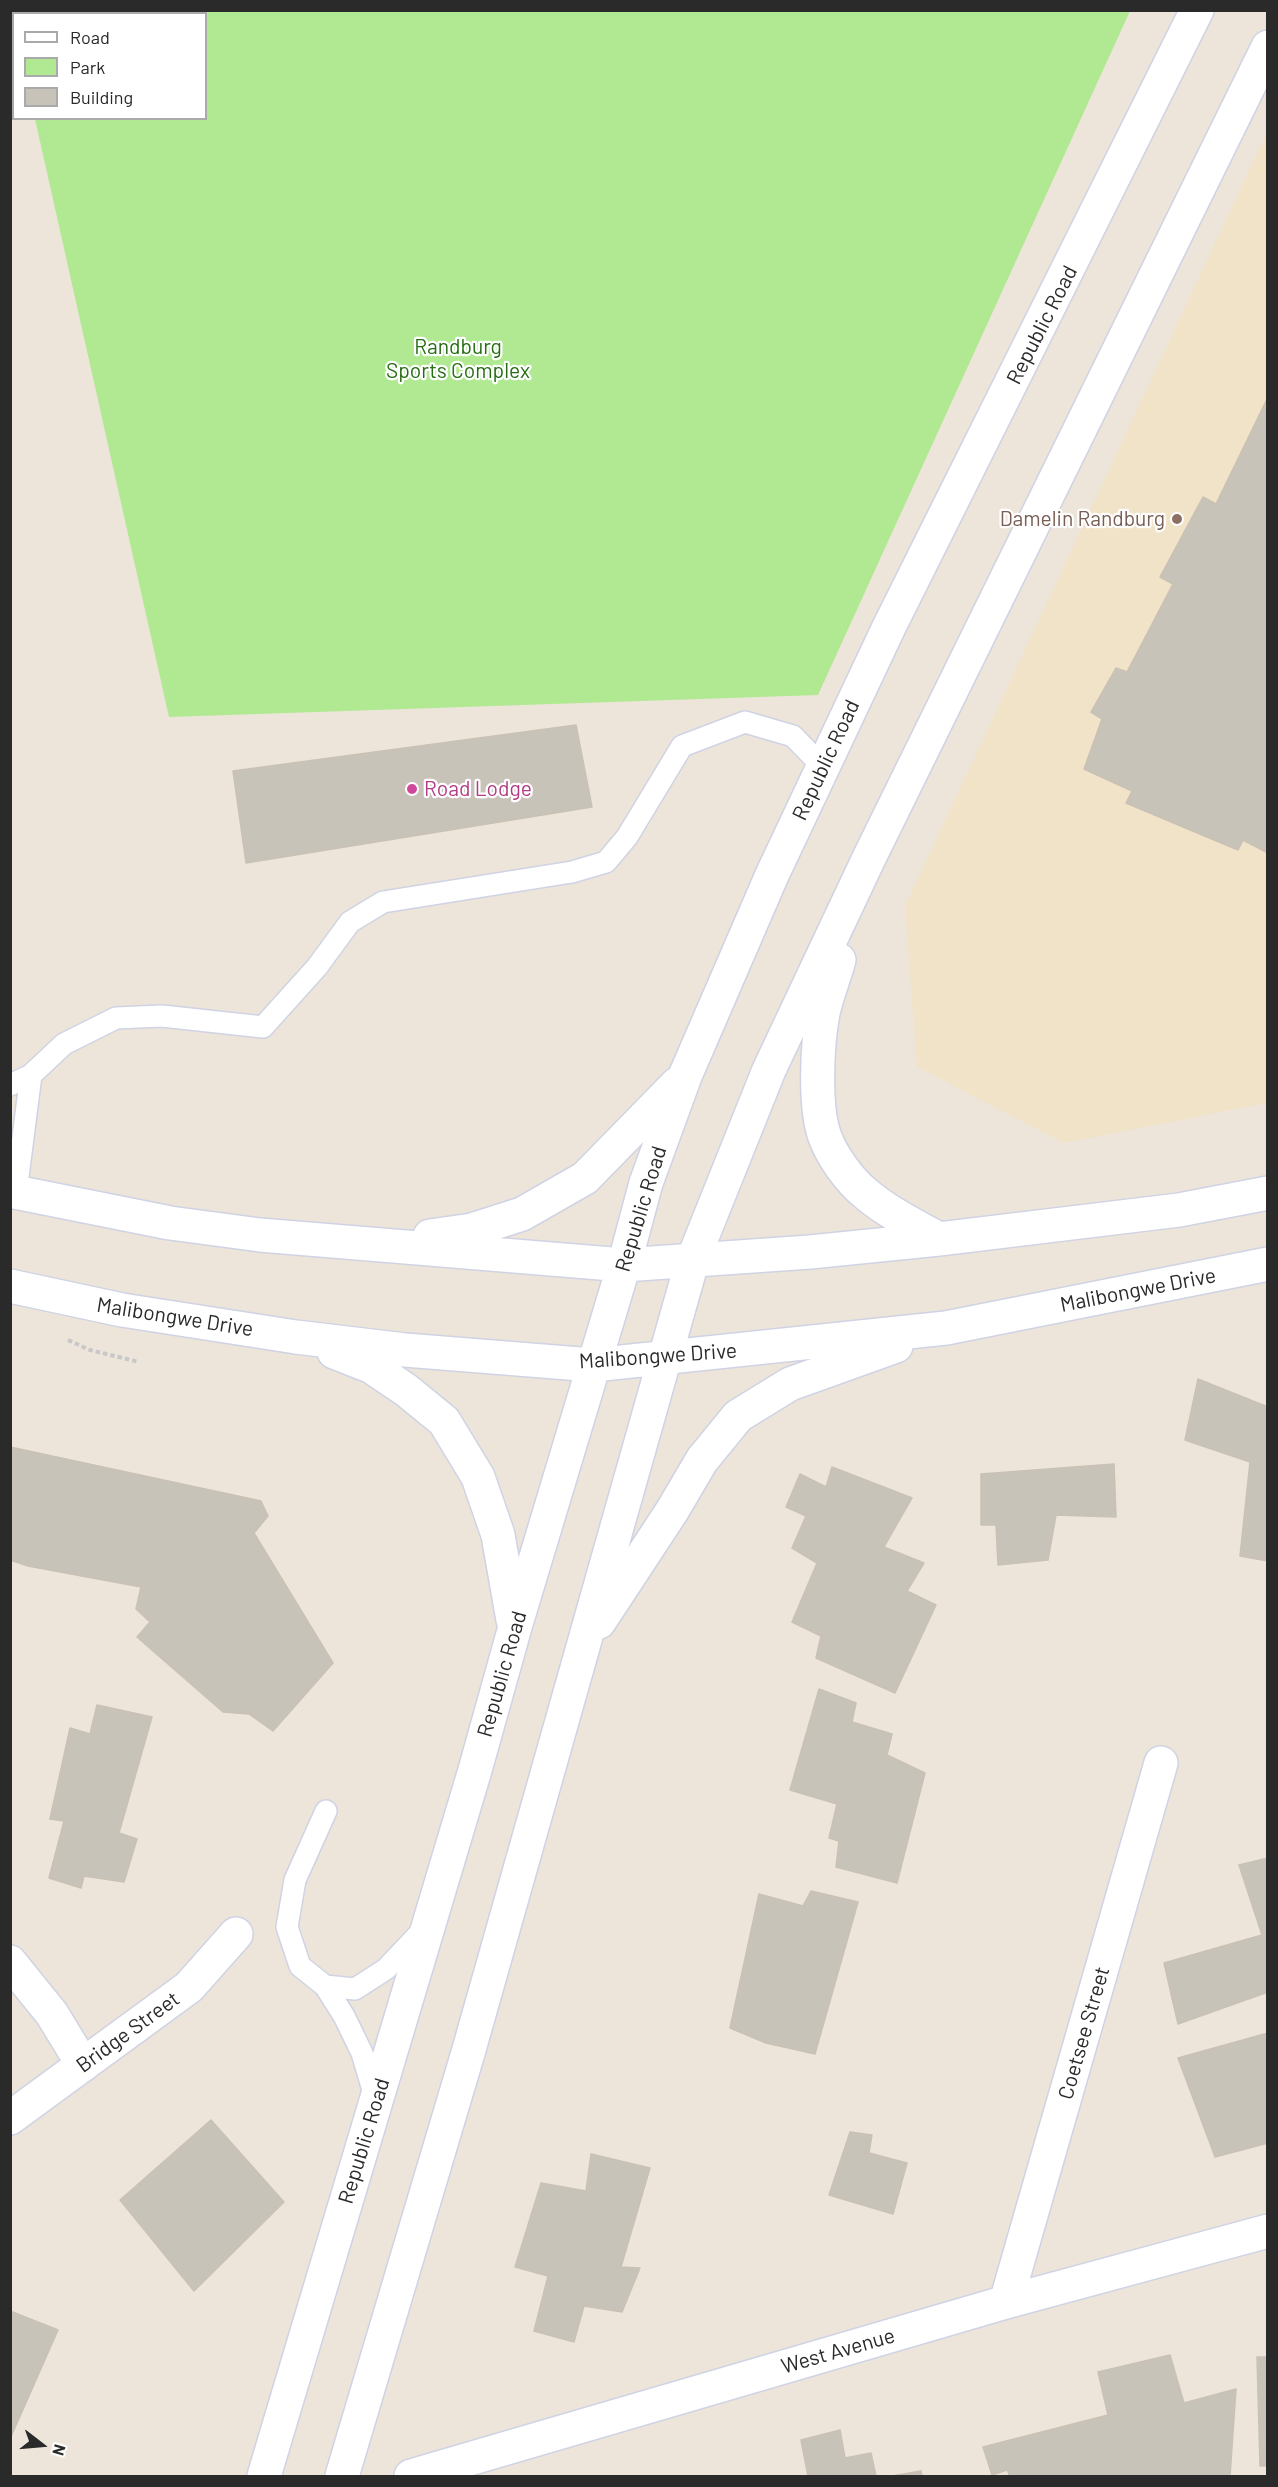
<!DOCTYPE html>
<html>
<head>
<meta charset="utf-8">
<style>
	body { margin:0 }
	#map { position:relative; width:1278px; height:2487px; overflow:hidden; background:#ede5da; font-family:Barlow,sans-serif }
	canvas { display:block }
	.frame { position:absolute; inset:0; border:12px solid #2a2a2a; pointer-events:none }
	.legend { position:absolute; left:12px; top:12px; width:195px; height:108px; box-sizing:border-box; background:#fff; border:2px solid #aaa; margin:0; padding:8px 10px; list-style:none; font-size:18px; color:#2a2a2a }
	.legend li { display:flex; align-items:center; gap:12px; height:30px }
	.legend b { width:30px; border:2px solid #aaa }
	.north { position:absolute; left:12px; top:2415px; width:60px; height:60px; -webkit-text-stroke:4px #fff; paint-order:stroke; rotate:106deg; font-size:16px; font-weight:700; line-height:24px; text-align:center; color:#2a2a2a }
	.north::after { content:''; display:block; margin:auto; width:21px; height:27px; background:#2a2a2a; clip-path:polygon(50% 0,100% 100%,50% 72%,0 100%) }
</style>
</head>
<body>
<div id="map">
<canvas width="1278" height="2487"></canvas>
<div class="frame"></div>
<ul class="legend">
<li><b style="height:8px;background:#fff"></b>Road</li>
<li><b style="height:16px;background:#b0e992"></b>Park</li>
<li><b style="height:16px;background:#c8c3b9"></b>Building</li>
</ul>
<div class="north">N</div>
</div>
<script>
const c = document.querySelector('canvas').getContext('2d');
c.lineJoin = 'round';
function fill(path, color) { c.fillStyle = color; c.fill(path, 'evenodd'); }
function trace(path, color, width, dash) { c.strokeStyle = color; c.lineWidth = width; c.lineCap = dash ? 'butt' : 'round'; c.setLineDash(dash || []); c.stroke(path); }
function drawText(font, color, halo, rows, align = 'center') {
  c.font = font + ' Barlow,sans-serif'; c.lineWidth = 4.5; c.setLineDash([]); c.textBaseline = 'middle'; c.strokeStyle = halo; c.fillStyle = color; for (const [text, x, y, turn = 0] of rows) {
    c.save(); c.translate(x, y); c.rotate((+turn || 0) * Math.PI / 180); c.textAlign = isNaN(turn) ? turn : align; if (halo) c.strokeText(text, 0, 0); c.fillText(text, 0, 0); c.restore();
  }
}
fill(new Path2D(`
	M1267 132V1103L1064 1143 917 1067 905 906Z`), '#f1e3c8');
fill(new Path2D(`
	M11 11V10L1130 11 818 695 169 717 35 119 206 118V14H14L13 23Z`), '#b0e992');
const building = new Path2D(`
	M1268 397V853L1243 840 1238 850 1126 803 1132 791 1084 769 1102 719 1091 712 1116 668 1127 672 1173 584 1160 577 1203 497 1216 504Z
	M576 725 592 807 246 863 233 771Z
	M1198 1379 1268 1407V1561L1240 1556 1250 1462 1185 1440Z
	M10 1447 261 1501 268 1516 254 1533 333 1663 273 1731 249 1714 223 1712 137 1637 150 1622 136 1609 141 1587 28 1566 10 1560Z
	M1114 1464 1116 1517 1056 1515 1048 1560 998 1565 996 1525H981V1474Z
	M832 1467 912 1498 884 1547 924 1563 907 1591 936 1605 895 1693 816 1658 821 1636 792 1622 817 1563 792 1548 806 1516 786 1507 800 1474 826 1487Z
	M819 1689 856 1703 852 1722 892 1734 887 1755 925 1773 897 1883 836 1867 839 1841 829 1838 837 1804 790 1790Z
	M97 1705 152 1717 119 1833 137 1839 124 1882 84 1876 81 1888 49 1878 64 1821 50 1819 70 1728 90 1734Z
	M1268 1858V1992L1178 2024 1164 1963 1262 1935 1239 1865Z
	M811 1891 858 1902 815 2054 766 2043 730 2028 759 1894 803 1906Z
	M1268 2033V2143L1215 2157 1178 2058Z
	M211 2120 284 2202 194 2291 120 2200Z
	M850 2132 872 2135 869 2153 907 2163 893 2214 829 2195Z
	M591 2154 650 2168 621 2267 640 2268 622 2312 584 2306 574 2342 534 2331 548 2276 515 2267 541 2183 586 2191Z
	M10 2311 58 2330 10 2439Z
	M1170 2355 1184 2403 1236 2389 1230 2476H1010L1007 2470 992 2475 983 2447 1108 2415 1098 2372Z
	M1257 2357H1268V2466H1260Z
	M840 2430 845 2458 871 2453 876 2476H808L801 2440Z
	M921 2471 922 2476H892Z`);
fill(building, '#c8c3b9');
trace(building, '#c9c1b4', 1.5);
const lane = new Path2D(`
	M10 1085 31 1075 64 1044 116 1018 162 1016 263 1027 317 967 350 922 383 902 572 872 606 862 627 837 682 746 745 722 793 736 822 766
	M16 1192 31 1075
	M326 1811 295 1880 287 1927 300 1966 325 1986 344 2016 362 2053 376 2100
	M325 1986 355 1989 386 1969 422 1931`);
const street = new Path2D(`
	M10 1962 52 2014 83 2065
	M10 2118 189 1987 236 1934
	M1006 2302 1161 1763
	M411 2476 1006 2302 1268 2231`);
const secondary = new Path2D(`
	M839 960C834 978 827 995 823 1013 817 1045 814 1108 825 1137 832 1156 849 1180 865 1193 887 1212 914 1225 939 1239
	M10 1191 170 1223 260 1235 624 1265 810 1252 939 1239 1179 1210 1268 1193
	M430 1236 472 1230 522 1214 585 1178 677 1084
	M10 1286 122 1310 296 1337 405 1350 593 1365 946 1328 1268 1264
	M334 1352 372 1367 406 1390 444 1421 478 1477 498 1535 513 1620
	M599 1622 672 1511 702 1460 738 1416 790 1384 896 1346
	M264 2476 475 1770 515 1627 624 1265 646 1183 685 1076 772 875 889 627 1197 10
	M342 2476 468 2053 692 1262 769 1070 869 858 1268 47`);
trace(lane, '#cfd3e4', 24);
trace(street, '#cfd3e4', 36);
trace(secondary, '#cfd3e4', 36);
trace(new Path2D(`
	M68 1340 90 1350 139 1362`), '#c8c8c8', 4, [4.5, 3]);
trace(lane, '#fff', 21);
trace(street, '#fff', 33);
trace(secondary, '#fff', 33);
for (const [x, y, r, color] of [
	[1177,519,6,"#8d6e63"],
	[412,789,6,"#d1479c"]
]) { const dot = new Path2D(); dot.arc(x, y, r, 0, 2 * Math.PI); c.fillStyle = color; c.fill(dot); trace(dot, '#fff', 2); }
drawText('21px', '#2a2a2a', '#fff', [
	["Republic Road",1042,325,-63],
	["Republic Road",826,760,-65],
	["Republic Road",641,1209,-73],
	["Malibongwe Drive",1138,1290,-11],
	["Malibongwe Drive",175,1317,9],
	["Malibongwe Drive",658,1356,-4],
	["Republic Road",502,1674,-74],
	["Bridge Street",128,2032,-36],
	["Coetsee Street",1084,2033,-74],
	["Republic Road",364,2141,-73],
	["West Avenue",838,2351,-16]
]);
drawText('21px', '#266d13', '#fff', [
	["Randburg",458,347],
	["Sports Complex",458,371]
]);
drawText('21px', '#785e54', '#fff', [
	["Damelin Randburg",1165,519]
], 'right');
drawText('21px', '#b23c85', '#fff', [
	["Road Lodge",424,789]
], 'left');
</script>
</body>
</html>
